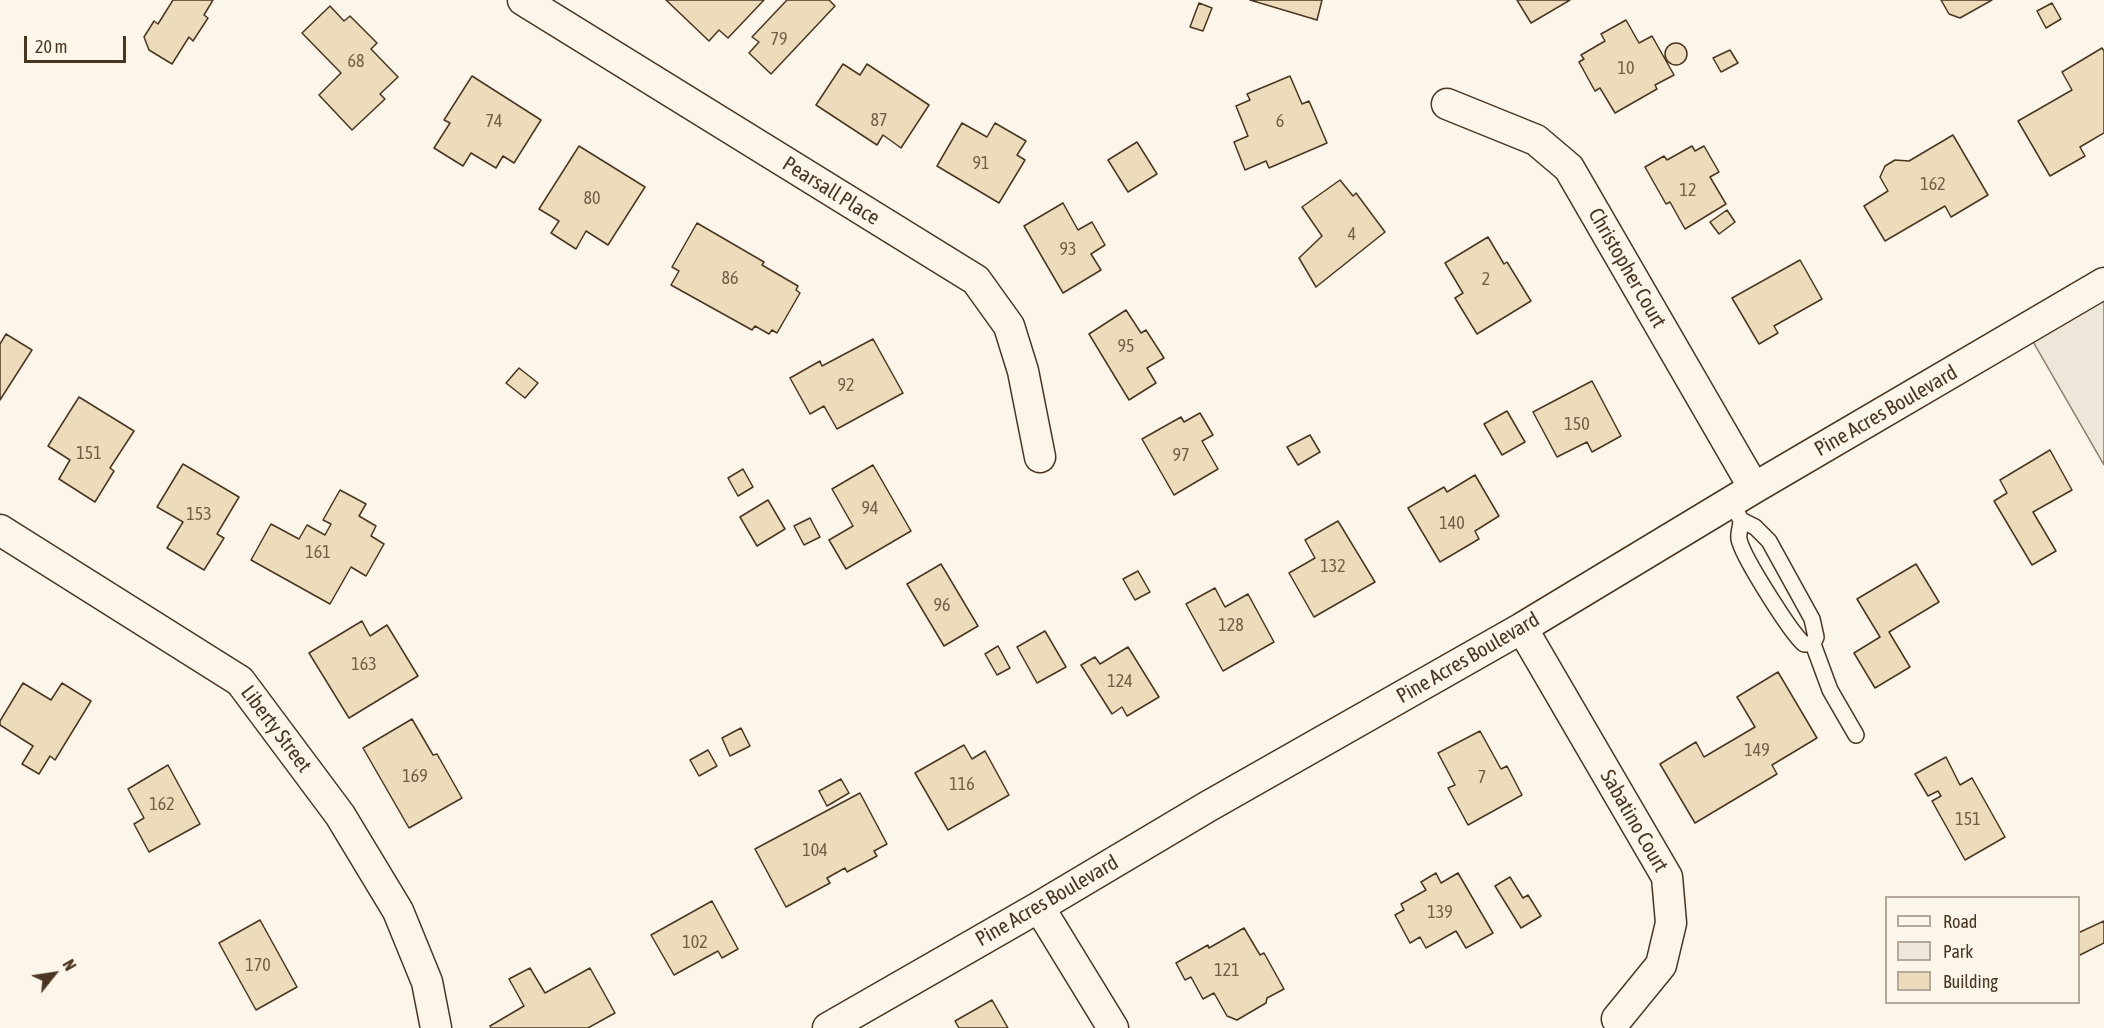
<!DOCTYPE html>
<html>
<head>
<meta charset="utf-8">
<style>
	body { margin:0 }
	#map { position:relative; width:2104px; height:1028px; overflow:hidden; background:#fbf6e9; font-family:"Asap Condensed",sans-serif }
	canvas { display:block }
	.legend { position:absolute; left:1885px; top:896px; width:195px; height:108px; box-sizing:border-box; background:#fbf6e9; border:2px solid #b4a999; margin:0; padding:8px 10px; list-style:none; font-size:18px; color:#4a3520 }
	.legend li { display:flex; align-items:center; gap:12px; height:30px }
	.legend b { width:30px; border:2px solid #b4a999 }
	.north { position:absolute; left:24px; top:944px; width:60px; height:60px; -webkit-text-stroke:4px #fbf6e9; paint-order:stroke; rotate:60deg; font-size:16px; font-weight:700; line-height:24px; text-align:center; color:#4a3520 }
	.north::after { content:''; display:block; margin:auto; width:21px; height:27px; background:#4a3520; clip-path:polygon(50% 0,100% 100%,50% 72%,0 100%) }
	.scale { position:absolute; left:24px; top:36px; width:102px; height:27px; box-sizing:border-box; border:3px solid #4a3520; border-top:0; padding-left:8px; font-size:18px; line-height:21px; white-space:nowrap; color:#4a3520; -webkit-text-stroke:4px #fbf6e9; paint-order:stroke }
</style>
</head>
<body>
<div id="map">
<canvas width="2104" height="1028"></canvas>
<ul class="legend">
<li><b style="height:8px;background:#fbf6e9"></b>Road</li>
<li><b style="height:16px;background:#ede6d9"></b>Park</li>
<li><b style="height:16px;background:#ecdcbc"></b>Building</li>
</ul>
<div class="north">N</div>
<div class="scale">20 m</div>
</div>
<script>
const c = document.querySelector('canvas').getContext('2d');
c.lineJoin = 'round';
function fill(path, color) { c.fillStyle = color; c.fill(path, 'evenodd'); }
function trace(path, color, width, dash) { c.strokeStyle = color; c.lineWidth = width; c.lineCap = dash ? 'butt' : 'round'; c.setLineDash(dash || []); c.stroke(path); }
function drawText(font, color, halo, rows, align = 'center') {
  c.font = font + ' "Asap Condensed",sans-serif'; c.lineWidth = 4.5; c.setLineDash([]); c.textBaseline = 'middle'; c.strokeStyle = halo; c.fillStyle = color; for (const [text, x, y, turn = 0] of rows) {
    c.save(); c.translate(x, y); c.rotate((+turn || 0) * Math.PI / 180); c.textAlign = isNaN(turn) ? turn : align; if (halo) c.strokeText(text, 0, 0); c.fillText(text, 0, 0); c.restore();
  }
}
const green = new Path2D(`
	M2104 290V465L2028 333Z`);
fill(green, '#ede6d9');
trace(green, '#887966', 1.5);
const building = new Path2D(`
	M173 0H213L204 15 208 18 193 41 189 37 172 64 149 50 144 37 154 21 158 24Z
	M666 0H764L728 38 719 30 709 41Z
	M787 0H829L835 6 771 74 749 53 759 42 752 37Z
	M1250 0H1322L1317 20Z
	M1517 0H1570L1531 23Z
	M1941 0H1992L1960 18 1949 14Z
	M1199 3 1212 8 1203 31 1190 27Z
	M2052 3 2061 19 2046 28 2037 11Z
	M330 6 344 21 350 16 377 43 371 49 398 77 380 94 385 99 352 130 319 95 341 73 302 33Z
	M1626 20 1639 43 1652 36 1674 75 1655 85 1657 89 1615 113 1600 88 1595 91 1579 62 1584 59 1581 55 1605 41 1601 34Z
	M1665 54a11 11 0 1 1 22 0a11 11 0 1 1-22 0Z
	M2102 48 2104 51V133L2080 147 2085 156 2050 176 2018 121 2072 90 2062 72Z
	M1730 50 1738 63 1721 72 1713 58Z
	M843 64 860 75 867 64 929 105 901 148 883 135 877 145 816 105Z
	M472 76 541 120 514 163 503 156 496 168 471 153 463 166 434 148 450 123 444 120Z
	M1290 76 1302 104 1309 101 1327 143 1269 168 1266 161 1245 170 1234 142 1248 136 1236 106 1250 100 1247 94Z
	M962 123 987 137 995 123 1026 141 1017 155 1025 160 999 203 937 166Z
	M1953 135 1988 195 1951 217 1945 206 1885 241 1864 206 1888 191 1880 177 1885 166 1895 160 1909 161Z
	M1137 142 1157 174 1128 192 1108 160Z
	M579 146 645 187 608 245 586 231 576 249 551 233 559 221 539 209Z
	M1692 146 1695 151 1704 146 1719 172 1710 177 1726 204 1685 229 1670 202 1666 204 1645 167 1664 156 1667 160Z
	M1340 180 1353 196 1356 193 1385 232 1316 287 1299 258 1322 236 1302 207Z
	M1063 203 1078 230 1092 222 1105 245 1091 254 1101 270 1063 293 1024 226Z
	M1727 210 1735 222 1719 234 1710 222Z
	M697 223 764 262 762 265 798 286 796 290 800 293 777 333 772 330 769 334 755 326 752 330 671 285 679 271 672 267Z
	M1488 237 1504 264 1507 262 1531 301 1477 334 1455 298 1463 293 1445 263Z
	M1800 260 1822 299 1774 326 1778 333 1759 344 1732 298Z
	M1126 310 1141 333 1146 330 1164 358 1147 368 1156 383 1129 400 1089 334Z
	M6 334 32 350 0 400V344Z
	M873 339 903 393 837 429 824 406 810 414 790 378 820 361 822 366Z
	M519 368 538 383 525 398 506 383Z
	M1592 381 1621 436 1592 452 1587 442 1557 457 1533 412Z
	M79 397 134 431 110 468 114 471 95 502 59 479 70 460 48 446Z
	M1507 411 1525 442 1502 455 1484 424Z
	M1200 413 1213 435 1202 441 1218 469 1174 495 1142 439 1181 417 1184 422Z
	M1310 435 1320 452 1298 465 1287 447Z
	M2050 450 2072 490 2033 512 2056 551 2032 565 1994 501 2007 493 2000 480Z
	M183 464 239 497 217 534 224 538 204 570 167 548 183 522 157 507Z
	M873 465 911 531 846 569 829 540 853 526 832 489Z
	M743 469 753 487 738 496 728 478Z
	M1475 475 1499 516 1475 531 1479 539 1440 562 1408 508 1444 487 1447 492Z
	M340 490 366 504 359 516 376 526 371 536 384 544 366 576 351 567 330 604 251 560 271 524 299 539 307 525 325 535 331 524 323 520Z
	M768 500 785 529 757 546 740 517Z
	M810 518 820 537 804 545 794 526Z
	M1338 521 1375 582 1314 617 1289 573 1315 558 1305 540Z
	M941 564 978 626 944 646 907 584Z
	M1916 564 1939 602 1889 632 1910 667 1875 688 1854 653 1880 637 1857 599Z
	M1138 571 1150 592 1135 600 1123 579Z
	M1215 588 1225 607 1248 594 1274 642 1223 671 1186 604Z
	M362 621 370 636 387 625 418 676 349 718 309 653Z
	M1045 631 1066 667 1037 683 1017 647Z
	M998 646 1010 668 997 675 985 654Z
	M1128 647 1159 697 1127 716 1122 707 1112 714 1081 665 1095 657 1100 664Z
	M1778 672 1817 738 1772 765 1777 774 1695 823 1660 764 1696 742 1704 757 1755 727 1737 697Z
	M23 683 51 700 62 683 91 701 55 760 50 756 39 774 22 764 33 746 0 725V721Z
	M412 719 433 755 437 754 462 798 409 828 363 748Z
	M741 728 750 746 730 756 722 738Z
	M1480 731 1501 769 1507 766 1522 795 1468 825 1448 788 1455 785 1438 753Z
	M964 745 972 759 985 751 1009 795 948 830 915 773Z
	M708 750 717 766 699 776 690 760Z
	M1946 757 1960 785 1972 778 2005 837 1965 860 1932 801 1941 796 1938 791 1928 796 1915 774Z
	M168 765 200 824 149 852 134 824 144 818 128 789Z
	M841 779 849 793 827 806 819 791Z
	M860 793 887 844 874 851 877 856 847 872 845 868 827 878 830 883 786 907 755 849Z
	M1436 873 1441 883 1458 873 1493 933 1466 948 1456 931 1426 948 1420 937 1410 943 1395 915 1404 910 1401 904 1426 890 1421 882Z
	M1510 877 1523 898 1528 895 1541 916 1521 928 1495 886Z
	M712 901 738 949 722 958 718 951 674 975 651 935Z
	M260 920 297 987 256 1010 219 943Z
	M2104 921V943L2078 956V933Z
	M1244 928 1260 955 1264 953 1284 989 1267 998 1266 1003 1237 1020 1227 1016 1214 993 1203 999 1191 977 1185 980 1176 963 1208 945 1209 948Z
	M530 968 545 993 590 968 615 1013 588 1028H491L490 1026 524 1006 509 979Z
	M992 1000 1008 1028H959L955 1021Z`);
fill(building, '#ecdcbc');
trace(building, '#4a3520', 1.5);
const lane = new Path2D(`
	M1731 502 1741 520 1755 527 1769 541 1812 619 1816 637 1813 644 1830 690 1856 735
	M1741 520C1741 526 1738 534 1739 539 1742 556 1791 633 1804 644H1813`);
const street = new Path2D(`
	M523 0 976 280 1009 326 1023 371 1040 457
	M1447 104 1536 140 1569 168 1754 488
	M0 530 240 681 340 815 398 911 427 982 436 1028
	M1522 628 1667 877 1671 923 1661 965 1617 1019
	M1039 907 1113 1028
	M828 1028 1039 907 1207 807 1522 628 1754 488 2104 283`);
trace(lane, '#4a3520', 18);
trace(street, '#4a3520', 33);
trace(lane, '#fbf6e9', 15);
trace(street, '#fbf6e9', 30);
drawText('18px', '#725f47', null, [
	["79",779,39],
	["68",356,61],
	["10",1626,68],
	["87",879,120],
	["74",494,121],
	["6",1280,121],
	["91",981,163],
	["162",1933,184],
	["12",1688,190],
	["80",592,198],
	["4",1352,234],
	["93",1068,249],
	["86",730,278],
	["2",1486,279],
	["95",1126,346],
	["92",846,385],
	["150",1577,424],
	["151",89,453],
	["97",1181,455],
	["94",870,508],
	["153",199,514],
	["140",1452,523],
	["161",318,552],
	["132",1333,566],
	["96",942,605],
	["128",1231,625],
	["163",364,664],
	["124",1120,681],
	["149",1757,750],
	["169",415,776],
	["7",1482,777],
	["116",962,784],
	["162",162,804],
	["151",1968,819],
	["104",815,850],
	["139",1440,912],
	["102",695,942],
	["170",258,965],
	["121",1227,970]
]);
drawText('21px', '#4a3520', '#fbf6e9', [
	["Pearsall Place",831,191,32],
	["Christopher Court",1627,268,60],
	["Pine Acres Boulevard",1886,411,-30],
	["Pine Acres Boulevard",1468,658,-30],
	["Liberty Street",276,729,53],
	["Sabatino Court",1634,821,60],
	["Pine Acres Boulevard",1047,901,-30]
]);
</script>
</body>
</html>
